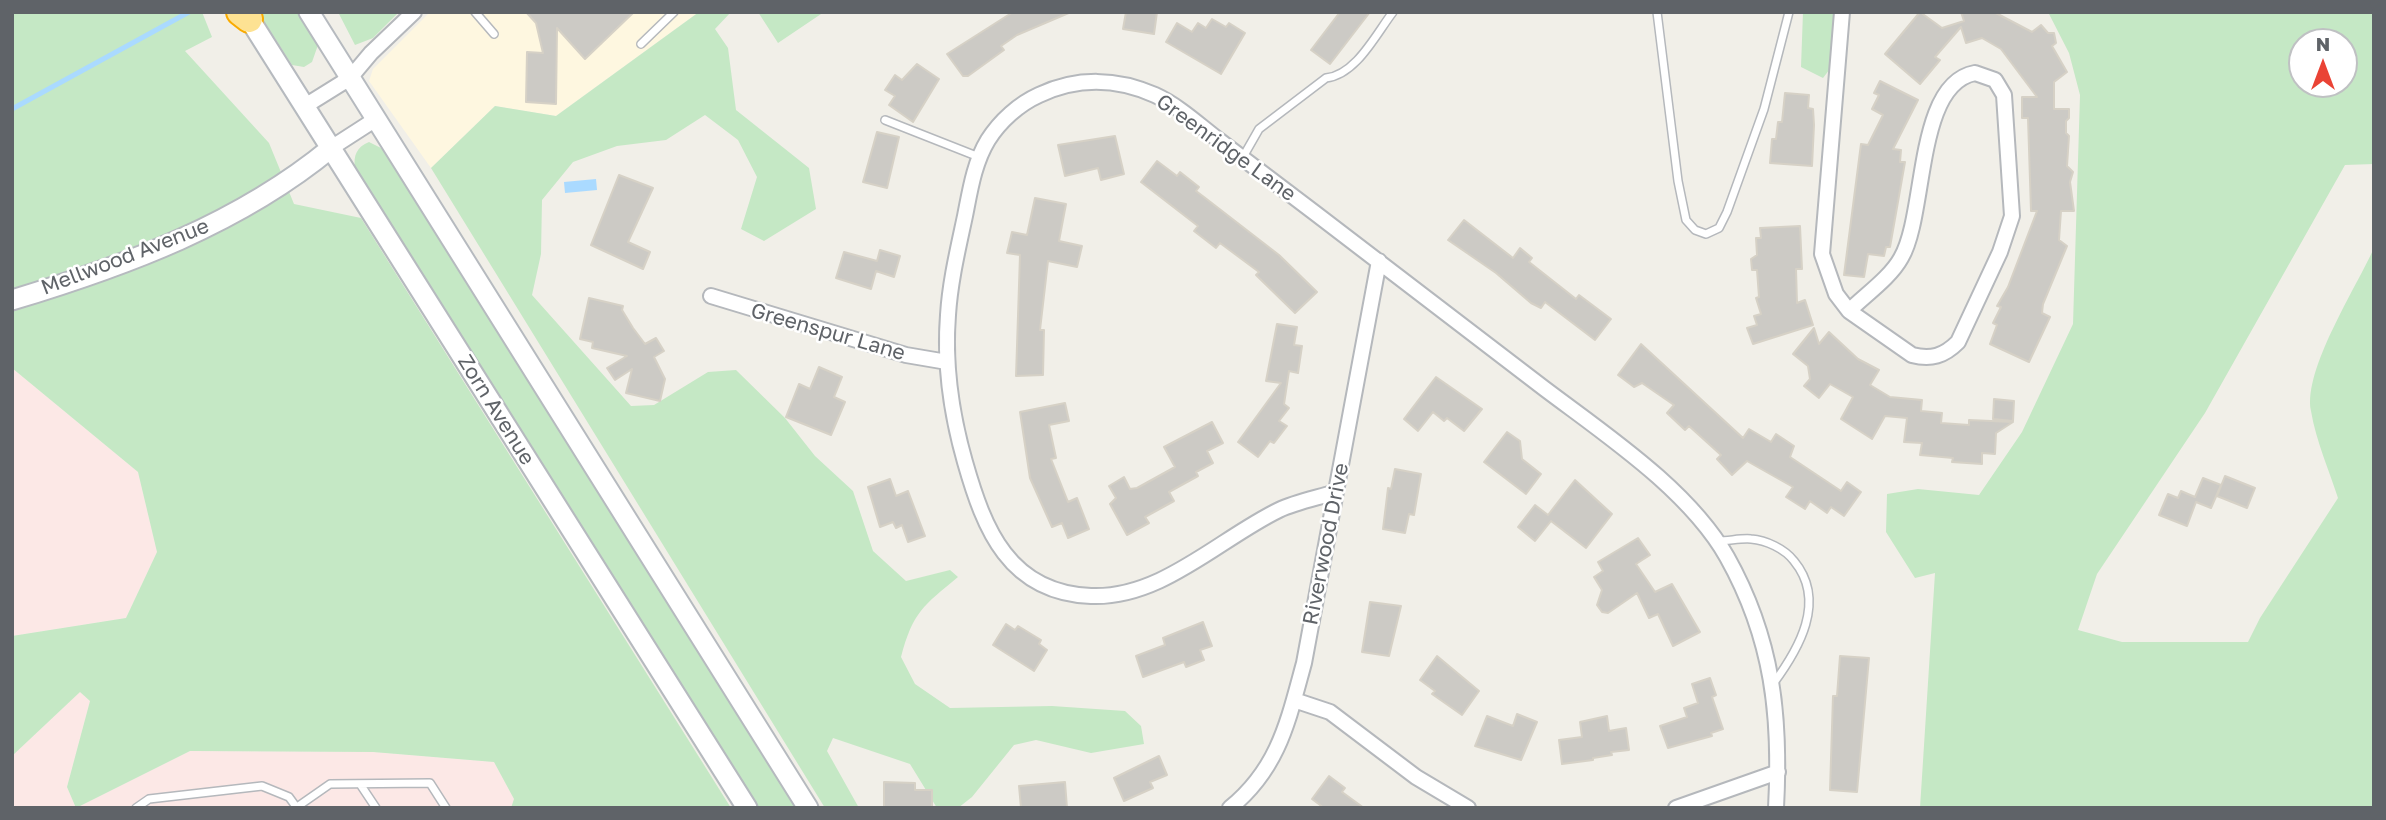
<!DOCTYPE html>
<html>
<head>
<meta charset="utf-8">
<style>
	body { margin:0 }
	#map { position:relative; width:2386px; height:820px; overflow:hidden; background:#f1efe8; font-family:"Golos Text",sans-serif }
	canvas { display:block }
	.frame { position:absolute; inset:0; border:14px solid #5f6368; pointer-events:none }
	.north { position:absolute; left:2288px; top:28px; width:70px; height:70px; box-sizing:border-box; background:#fff; border:2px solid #bfc1c3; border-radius:50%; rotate:0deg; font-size:19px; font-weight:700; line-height:28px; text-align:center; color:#5f6368 }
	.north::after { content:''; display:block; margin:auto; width:24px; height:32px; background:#ea4335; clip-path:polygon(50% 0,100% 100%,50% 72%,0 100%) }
</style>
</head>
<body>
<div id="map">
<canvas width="2386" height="820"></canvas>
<div class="frame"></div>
<div class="north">N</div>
</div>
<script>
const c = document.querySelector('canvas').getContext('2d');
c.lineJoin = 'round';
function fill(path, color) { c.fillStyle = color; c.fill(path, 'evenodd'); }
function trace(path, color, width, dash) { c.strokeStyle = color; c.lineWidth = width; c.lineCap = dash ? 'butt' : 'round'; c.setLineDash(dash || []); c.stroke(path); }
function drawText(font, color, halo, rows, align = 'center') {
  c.font = font + ' "Golos Text",sans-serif'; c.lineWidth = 5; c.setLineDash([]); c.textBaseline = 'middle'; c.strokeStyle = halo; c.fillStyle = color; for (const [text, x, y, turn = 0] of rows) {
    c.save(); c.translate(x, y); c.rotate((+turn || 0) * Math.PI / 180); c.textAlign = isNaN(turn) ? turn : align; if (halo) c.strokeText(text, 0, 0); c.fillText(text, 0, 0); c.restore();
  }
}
fill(new Path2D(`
	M430 12H699L556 116 495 106 431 168 369 81 373 69Z`), '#fef7e0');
fill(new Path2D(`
	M12 368 138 472 157 552 126 618 12 636Z
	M80 692 90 701 67 787 76 808 190 751 373 752 494 762 514 799 511 808H12V756Z`), '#fce8e6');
fill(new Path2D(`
	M15 12H202L212 37 185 51 269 143 294 204 361 218 731 808H511L514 799 494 762 373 752 190 751 76 808 67 787 90 701 80 692 12 756V636L126 618 157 552 138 472 12 368V14Z
	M258 12H298L318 45 312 62 304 67 292 65Z
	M338 12H399L373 38 355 45Z
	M699 12H731L715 29 728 48 736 110 809 168 816 209 764 241 741 229 757 177 738 140 705 115 666 140 617 146 573 162 542 200 541 254 532 295 631 406 654 405 708 372 736 370 785 418 815 456 853 491 873 551 906 581 950 570 958 577C923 606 913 612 901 657L915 684 950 708 1052 706 1125 711 1141 726 1144 744 1091 753 1036 740 1014 745 972 797 958 808H937L910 764 833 738 827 751 859 808H825L431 168 495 106 556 116Z
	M758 12H824L778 43Z
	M1803 12H1841L1833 65 1823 78 1801 67Z
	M2048 12H2374V164L2345 165 2205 413 2097 574 2078 630 2122 642H2248L2260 618 2338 498C2329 470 2316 441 2311 411 2303 370 2356 288 2374 248V808H1920L1935 573 1915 578 1886 532 1887 494 1918 489 1979 495 2022 432 2073 324 2080 95 2069 53ZM2344 42V84H2302V42Z
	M369 142 383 149 799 808H756L355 169C353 155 357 147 369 142Z`), '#c5e8c5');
fill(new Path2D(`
	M596 179 597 190 565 193 564 182Z`), '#aadaff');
trace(new Path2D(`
	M12 109 189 12`), '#aadaff', 5);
const building = new Path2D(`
	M526 12H634L585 59 557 28 556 104 526 102 527 52 543 53 536 23Z
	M1013 12H1071L1017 35 1001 46 1004 50 968 76H963L947 54Z
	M1126 12H1157L1154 34 1123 29Z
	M1340 12H1370L1330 64 1311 50Z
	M1920 12 1942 28 1964 21 1961 12H1994L2032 32 2041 25 2048 33H2054L2056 43 2052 46 2067 72 2054 82V109H2069V118L2066 121V133L2069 136 2067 166 2073 172 2070 182 2074 211H2061L2059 240 2067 246 2043 304 2042 313 2050 317 2029 362 1990 344 1997 325 1993 323 2001 307 1997 306 2008 287 2037 211H2031L2028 118H2022V97H2037L2001 49 1982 38 1966 43 1961 27 1935 57 1940 60 1920 84 1885 54Z
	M1212 19 1226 27 1229 23 1245 33 1221 74 1166 42 1177 23 1192 32 1198 23 1206 28Z
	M917 64 939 79 913 122 889 105 895 96 885 90 895 75 902 80Z
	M1880 81 1918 100 1893 149 1901 150 1900 162H1905L1890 247H1886L1884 256 1868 254 1864 277 1844 275 1861 144 1868 145 1883 115 1872 109 1879 95 1874 93Z
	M1785 93 1809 95 1808 108 1813 109 1814 125 1812 166 1770 163 1772 139H1776L1778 122H1782Z
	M877 132 899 137 887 188 863 182Z
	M1115 136 1124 174 1101 180 1098 168 1065 176 1058 145Z
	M1157 161 1177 176 1180 172 1199 187 1196 191 1204 197 1279 255 1317 292 1295 313 1256 275 1259 272 1220 243 1216 248 1194 231 1198 226 1141 182Z
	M619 175 653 188 628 242 650 252 643 269 591 245Z
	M1035 198 1066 204 1059 241 1082 246 1077 267 1048 261 1040 330H1044L1043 375 1016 376 1020 255 1007 253 1012 232 1027 235Z
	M1464 220 1513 258 1520 248 1532 258 1529 262 1576 299 1579 295 1611 319 1595 340 1545 302 1541 308 1531 303 1496 273 1448 240Z
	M1800 226 1802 269H1796L1797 303 1805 300 1813 325 1753 344 1747 328 1757 325 1754 316 1761 314 1756 298 1759 297 1757 270H1752L1751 259 1757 255 1756 238H1761L1760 228Z
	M880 250 900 256 894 277 876 271 871 289 836 278 844 252 877 261Z
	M589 298 623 306 622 310 633 328 645 344 656 338 664 351 654 357 665 379 660 401 626 393 632 369 615 380 607 368 627 356 592 348 593 342 580 339Z
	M1277 324 1297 327 1294 345 1302 346 1298 373 1289 371 1284 404 1289 408 1279 421 1287 426 1274 443 1270 441 1258 457 1238 442 1281 383 1266 381Z
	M1814 328 1819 344 1829 332 1858 359 1879 370 1870 385 1890 397 1922 400 1921 411 1942 413 1941 423 1969 425V420L2013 422 1996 433 1995 454 1982 453V464L1952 462 1953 458 1920 455 1922 443 1904 442 1907 418 1885 416 1872 439 1841 419 1853 397 1830 384 1819 398 1804 386 1810 379 1808 366 1793 354Z
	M1641 344 1743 438 1749 429 1771 442 1776 434 1794 446 1790 457 1841 491 1847 482 1861 492 1844 516 1831 507 1827 513 1810 501 1805 509 1786 497 1793 487 1747 461 1732 475 1717 459 1721 455 1689 426 1685 430 1667 413 1674 405 1642 383 1634 387 1618 375Z
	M819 367 842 377 834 397 845 402 831 435 786 417 799 384 810 389Z
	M1436 377 1482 409 1464 431 1447 418 1444 421 1433 412 1418 431 1404 419Z
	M1994 399 2014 401 2013 421 1993 419Z
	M1065 403 1069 421 1049 425 1056 458 1051 459 1068 502 1077 498 1089 529 1068 538 1062 523 1052 527 1030 478 1020 412Z
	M1212 422 1223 443 1207 451 1213 463 1196 472 1198 476 1169 492 1174 501 1145 517 1149 523 1127 535 1110 504 1116 498 1109 486 1124 477 1130 489 1137 488 1175 467 1164 447Z
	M1507 432 1520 441 1522 459 1541 474 1526 494 1484 462Z
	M1395 469 1421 474 1414 515 1409 514 1405 533 1383 529 1388 488 1391 489Z
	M2225 476 2255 488 2247 508 2217 496Z
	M2203 478 2221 485 2211 508 2196 502 2187 526 2159 515 2168 494 2178 498 2181 491 2195 497Z
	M890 479 896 496 908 491 925 536 908 542 902 525 896 528 893 522 880 527 868 487Z
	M1575 480 1612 514 1586 548 1551 521 1535 541 1518 527 1535 505 1548 515Z
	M1638 538 1650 555 1636 564 1655 592 1672 584 1700 632 1673 646 1658 614 1649 618 1637 593 1608 613 1602 612 1597 605 1602 590 1594 577 1603 571 1598 562Z
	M1370 602 1401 606 1389 656 1362 652Z
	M1203 622 1212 646 1200 650 1204 660 1186 667 1184 662 1143 677 1136 656 1165 645 1163 638Z
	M1006 624 1015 630 1018 626 1041 640 1039 644 1047 650 1034 671 993 645Z
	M1437 656 1479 691 1462 715 1432 694 1435 691 1420 680Z
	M1840 656 1869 658 1857 792 1830 790 1833 696H1837Z
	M1710 678 1716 695 1712 697 1723 729 1711 733 1712 736 1668 748 1660 726 1687 717 1684 708 1698 703 1692 684Z
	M1517 714 1537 722 1521 760 1475 746 1487 716 1513 726Z
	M1607 716 1609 731 1626 728 1629 750 1611 752 1612 755 1593 758V760L1562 764 1559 740 1582 737 1580 722Z
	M1159 756 1167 775 1150 782 1153 788 1124 801 1114 778Z
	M1329 776 1345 788 1342 792 1364 808H1324L1312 799Z
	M884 782 915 783V790H932V808H884Z
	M1065 782 1067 808H1021L1019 786Z`);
fill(building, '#cccac5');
trace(building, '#d6d1c6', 2);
const lane = new Path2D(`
	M475 12 494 34
	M1657 12 1678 181 1686 220 1695 230 1706 234 1719 228 1727 212 1764 109 1789 12
	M641 44 674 12
	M885 120 979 157
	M1243 157 1259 129 1326 78C1356 75 1376 34 1393 12
	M1718 541C1729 541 1741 538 1751 539 1766 540 1785 549 1794 561 1827 601 1799 649 1773 684
	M360 784 376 808
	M297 807 330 784 430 783 446 808
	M136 808 149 799 262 786 289 797 297 808`);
const street = new Path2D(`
	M1842 12 1822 254 1836 294 1849 311
	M1975 73 1995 80 2004 95 2012 216 2000 252 1958 342C1944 356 1931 360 1912 355L1849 311C1865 295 1890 278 1901 258 1927 214 1915 84 1975 73Z
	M305 106 350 78 371 53 414 12
	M331 148 376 119
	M711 296 906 355 947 362
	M1336 492C1317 498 1296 502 1279 510 1219 539 1161 599 1091 596 1009 593 984 529 965 462 951 413 944 366 948 315 950 282 958 249 965 216 970 191 974 163 988 140 1000 121 1019 104 1039 95 1077 77 1117 78 1155 95 1179 106 1199 125 1220 141 1252 165 1283 189 1315 213 1392 272 1469 330 1545 389 1606 435 1689 490 1727 557 1773 639 1781 717 1776 808
	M1294 700 1330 712 1416 777 1468 808
	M1230 808C1279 768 1288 721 1304 663L1379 261
	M1676 808 1778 772`);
const secondary = new Path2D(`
	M245 12 747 808
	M309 12 808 808
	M12 300C125 266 239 224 331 148`);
const highway = new Path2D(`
	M240 12 249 19`);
trace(lane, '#b5b8bc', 10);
trace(street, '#b5b8bc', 18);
trace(secondary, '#b6babf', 23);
trace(highway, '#f9ab00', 30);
trace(lane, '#fff', 7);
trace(street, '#fff', 14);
trace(secondary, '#fff', 19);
trace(highway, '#fde293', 26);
drawText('21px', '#5f6368', '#fff', [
	["Greenridge Lane",1226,148,36],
	["Mellwood Avenue",125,257,-21],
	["Greenspur Lane",828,332,16],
	["Zorn Avenue",496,410,58],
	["Riverwood Drive",1326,544,-79]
]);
</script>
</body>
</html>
